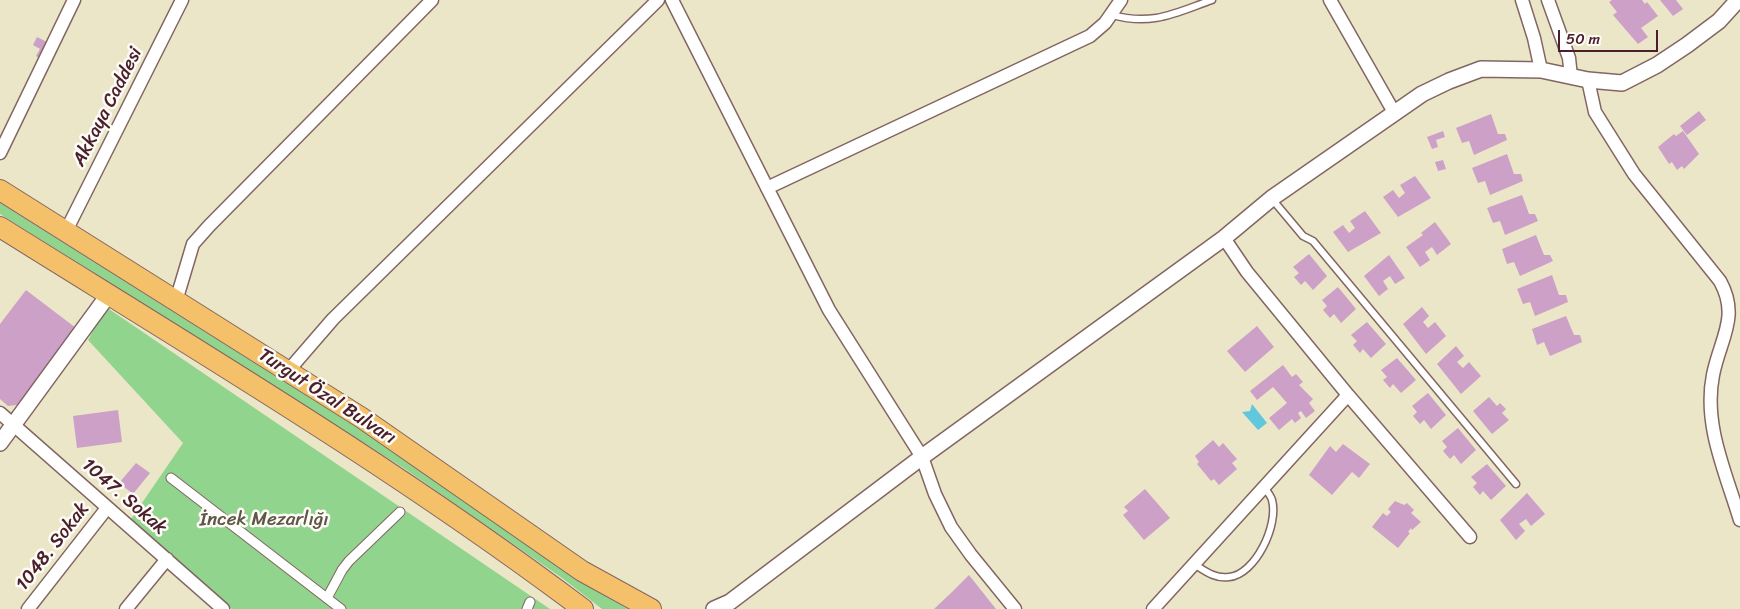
<!DOCTYPE html>
<html>
<head>
<meta charset="utf-8">
<style>
	body { margin:0 }
	#map { position:relative; width:1740px; height:609px; overflow:hidden; background:#ece6c9; font-family:Sriracha,sans-serif }
	canvas { display:block }
	.scale { position:absolute; left:1558px; top:30px; width:100px; height:22px; box-sizing:border-box; border:2px solid #4a1f2b; border-top:0; padding-left:6px; font-size:15px; line-height:18px; white-space:nowrap; color:#4a1f2b; -webkit-text-stroke:4px #fdfcf7; paint-order:stroke }
</style>
</head>
<body>
<div id="map">
<canvas width="1740" height="609"></canvas>
<div class="scale">50 m</div>
</div>
<script>
const c = document.querySelector('canvas').getContext('2d');
c.lineJoin = 'round';
function fill(path, color) { c.fillStyle = color; c.fill(path, 'evenodd'); }
function trace(path, color, width, dash) { c.strokeStyle = color; c.lineWidth = width; c.lineCap = dash ? 'butt' : 'round'; c.setLineDash(dash || []); c.stroke(path); }
function drawText(font, color, halo, rows, align = 'center') {
  c.font = font + ' Sriracha,sans-serif'; c.lineWidth = 5; c.setLineDash([]); c.textBaseline = 'middle'; c.strokeStyle = halo; c.fillStyle = color; for (const [text, x, y, turn = 0] of rows) {
    c.save(); c.translate(x, y); c.rotate((+turn || 0) * Math.PI / 180); c.textAlign = isNaN(turn) ? turn : align; if (halo) c.strokeText(text, 0, 0); c.fillText(text, 0, 0); c.restore();
  }
}
fill(new Path2D(`
	M0 203 372 437 590 587 628 609H602L562 578 405 469 0 214Z
	M106 307 550 609H232L131 519 183 443 88 340Z`), '#91d48d');
fill(new Path2D(`
	M1252 404 1267 423 1258 430 1242 412 1250 411Z`), '#60c7dd');
fill(new Path2D(`
	M1612 0H1642L1645 4 1647 2 1658 16 1641 28 1648 37 1638 44 1613 15 1617 12 1609 2Z
	M1660 0H1676L1683 9 1673 16Z
	M37 37 49 43 40 59 36 56 40 49 33 45Z
	M1699 111 1706 120 1687 135 1680 126Z
	M1491 114 1498 134H1505L1507 140 1474 155 1469 141 1462 143 1456 128Z
	M1443 131 1445 137 1436 140 1438 147 1432 149 1427 137Z
	M1683 131 1699 154 1684 169 1682 166 1677 170 1672 162 1669 164 1658 147 1674 134 1676 136Z
	M1507 154 1514 174H1521L1523 181 1490 195 1485 181 1478 183 1472 168Z
	M1443 160 1446 169 1438 171 1435 162Z
	M1415 176 1431 198 1398 217 1383 197 1393 190 1399 198 1405 193 1400 185Z
	M1522 195 1529 214H1535L1538 221 1505 235 1500 221 1493 223 1487 208Z
	M1365 211 1381 233 1348 252 1333 232 1343 225 1349 233 1355 228 1350 221Z
	M1435 222 1451 244 1437 255 1432 247 1425 252 1430 260 1420 267 1406 247 1423 235 1421 233Z
	M1536 235 1544 255H1550L1553 261 1520 276 1514 262 1507 264 1502 249Z
	M1309 254 1327 276 1313 290 1305 281 1301 285 1294 277 1299 273 1293 267Z
	M1389 255 1405 278 1395 284 1390 276 1383 281 1388 289 1379 296 1364 276Z
	M1552 275 1559 295H1566L1568 302 1535 316 1530 302 1523 304 1517 289Z
	M1338 287 1356 309 1341 323 1334 314 1330 318 1323 310 1327 306 1322 300Z
	M26 290 76 328 17 405 8 406 0 399V324Z
	M1422 307 1429 316 1423 322 1428 328 1435 322 1446 336 1426 354 1403 324Z
	M1566 316 1574 335H1580L1582 342 1550 356 1544 342 1537 345 1532 329Z
	M1367 322 1386 344 1371 358 1363 349 1360 353 1353 345 1357 341 1351 335Z
	M1257 326 1274 347 1245 372 1227 351Z
	M1456 346 1464 356 1457 362 1463 368 1469 362 1481 376 1461 394 1437 364Z
	M1397 358 1416 380 1401 393 1393 384 1390 388 1383 380 1387 377 1381 370Z
	M1283 365 1292 377 1296 374 1303 382 1299 385 1313 399 1309 403 1315 411 1306 418 1301 411 1298 413 1301 418 1295 423 1292 419 1279 430 1269 418 1287 403 1273 387 1257 400 1250 391Z
	M1428 393 1446 415 1431 429 1424 420 1420 424 1413 416 1417 412 1412 406Z
	M1489 397 1497 406 1500 403 1506 409 1502 413 1509 420 1492 434 1473 411Z
	M118 410 122 442 77 448 73 416Z
	M1458 428 1476 450 1461 464 1454 455 1450 459 1443 451 1447 447 1442 441Z
	M1213 440 1219 447 1223 443 1237 459 1232 463 1237 469 1219 485 1214 479 1211 481 1197 464 1199 462 1195 456Z
	M1343 444 1370 464 1359 478 1352 472 1332 495 1309 475 1330 446 1336 452Z
	M136 463 150 473 133 494 119 483Z
	M1487 464 1506 486 1491 500 1483 491 1480 495 1473 487 1477 483 1471 477Z
	M1145 489 1170 518 1144 540 1123 515 1128 511 1124 507Z
	M1527 493 1545 514 1531 526 1526 519 1519 524 1525 531 1516 540 1500 520Z
	M1395 501 1404 505 1407 503 1414 510 1411 513 1421 522 1412 530 1411 528 1408 532 1410 533 1398 548 1372 527 1383 513 1387 516 1391 512 1388 509Z
	M969 575 996 609H934L952 592Z`), '#cca0c7');
const service = new Path2D(`
	M1112 15C1153 26 1175 13 1212 0
	M1272 199 1303 236 1313 241 1516 484
	M1194 564C1205 571 1215 579 1229 577 1255 575 1279 525 1272 500 1271 496 1267 491 1264 487`);
const pedestrian = new Path2D(`
	M171 478 341 609
	M327 598 342 570 349 561 400 512
	M527 609 530 602`);
const minor = new Path2D(`
	M672 0 829 310 922 457 935 494 951 527 971 555 1015 609
	M1330 0 1395 114
	M1522 0 1534 38 1541 70
	M1548 0 1569 58 1571 77
	M1588 80 1595 112 1634 174 1720 281C1740 317 1720 339 1713 375 1703 425 1726 473 1740 520
	M0 153 74 0
	M767 188 1090 36 1105 23 1121 0
	M66 231 182 0
	M1224 238 1247 272 1348 395 1470 537
	M176 301 193 244 209 226 432 0
	M288 371 333 319 658 0
	M0 413 223 609
	M28 609 107 508
	M126 609 167 559
	M1153 609 1348 395`);
const tertiary = new Path2D(`
	M0 443 109 294
	M714 609 730 602 922 457 1224 238 1272 198 1422 94 1449 81 1481 69 1541 70 1588 80 1622 83 1657 65 1687 45 1719 21 1738 0`);
const primary = new Path2D(`
	M0 190 362 418 582 571 651 609
	M0 227C197 350 397 469 583 609`);
trace(service, '#836562', 9);
trace(pedestrian, '#836562', 11);
trace(minor, '#836562', 15);
trace(tertiary, '#836562', 18);
trace(primary, '#836562', 22);
trace(service, '#fff', 6);
trace(pedestrian, '#fff', 9);
trace(minor, '#fff', 12);
trace(tertiary, '#fff', 15);
trace(primary, '#f4c16a', 20);
drawText('19px', '#4a1f2b', '#fdfcf7', [
	["Akkaya Caddesi",108,107,-63],
	["Turgut Özal Bulvarı",327,397,33],
	["1047. Sokak",124,497,41],
	["1048. Sokak",53,547,-52]
]);
drawText('19px', '#5f5548', '#fdfcf7', [
	["İncek Mezarlığı",264,520]
]);
</script>
</body>
</html>
